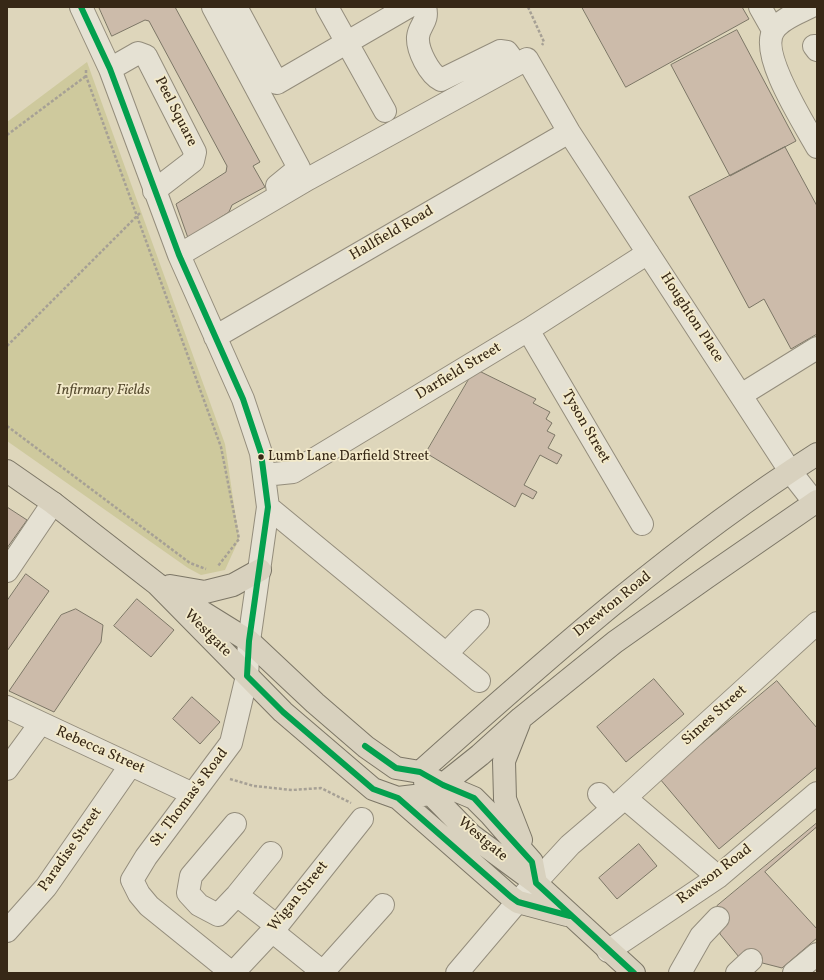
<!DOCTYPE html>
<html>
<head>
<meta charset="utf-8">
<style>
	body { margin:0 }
	#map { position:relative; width:824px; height:980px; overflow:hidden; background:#ded6bb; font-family:Vollkorn,serif }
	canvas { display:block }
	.frame { position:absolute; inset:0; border:8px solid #372816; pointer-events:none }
</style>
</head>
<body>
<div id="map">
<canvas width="824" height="980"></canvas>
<div class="frame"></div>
</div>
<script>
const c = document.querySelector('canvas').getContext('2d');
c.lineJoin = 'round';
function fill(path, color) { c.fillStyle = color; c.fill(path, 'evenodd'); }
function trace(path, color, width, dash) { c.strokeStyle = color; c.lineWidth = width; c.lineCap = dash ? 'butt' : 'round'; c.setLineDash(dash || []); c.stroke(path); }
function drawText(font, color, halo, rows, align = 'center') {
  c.font = font + ' Vollkorn,serif'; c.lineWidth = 3.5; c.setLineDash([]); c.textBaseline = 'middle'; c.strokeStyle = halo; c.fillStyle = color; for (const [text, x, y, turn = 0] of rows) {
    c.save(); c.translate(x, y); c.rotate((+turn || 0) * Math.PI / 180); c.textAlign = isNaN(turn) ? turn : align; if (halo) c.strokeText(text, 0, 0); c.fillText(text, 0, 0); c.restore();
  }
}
fill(new Path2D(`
	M87 62 225 444 239 539 225 570 201 575 188 568 7 441V122Z`), '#cec99d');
const building = new Path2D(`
	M99 7H175L260 162 253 166 265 187 232 205 229 212 188 238 176 204 226 172 227 166 149 21 145 20 112 36Z
	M582 7H742L749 19 626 87Z
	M737 30 796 141 730 176 671 65Z
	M785 147 817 206V334L791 349 764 299 749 308 689 197Z
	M475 369 536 399 533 403 550 412 546 419 552 423 547 431 555 435 548 448 562 455 557 464 540 455 524 485 537 492 533 499 522 493 515 507 426 453Z
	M7 507 27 520 7 548Z
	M26 574 49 591 7 651V601Z
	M137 599 174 630 151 657 114 626Z
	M76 609 103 625 101 642 54 712 9 691 61 615Z
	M654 679 684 714 626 762 597 727Z
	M777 681 817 728V767L719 849 660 779Z
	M192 697 220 722 200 744 173 719Z
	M817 823V938L782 968 739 957 720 934 717 906Z
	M817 827V929L765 872Z
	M639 844 657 866 617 899 599 878Z`);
fill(building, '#cba');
trace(building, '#7c7666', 1);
const minor = new Path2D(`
	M81 7 110 69 179 255 243 399 261 453 268 507 249 641 247 676 231 743 146 857 132 880 139 894 149 906 232 973
	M213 7 299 168 277 186
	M236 7 277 83 408 7
	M327 7 385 111
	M425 7C429 22 419 25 418 37 417 50 429 74 441 80L500 51 507 52 516 64
	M760 7 773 30
	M810 7C798 13 781 19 774 30 758 53 805 125 817 147
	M814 46 817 50
	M110 69 138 53 146 56 195 152 193 161 154 191
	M179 255 308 179 527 59 569 132 790 471 815 503
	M528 330 642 524
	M215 337 569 132
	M741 395 817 348
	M264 475 293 472 528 330 648 253
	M268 507 479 681
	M7 571 53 503
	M446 654 478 621
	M7 707 193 794
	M7 769 40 724
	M599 794 612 808
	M625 798 718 877
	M235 824 191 876 188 893 199 905 218 915 237 895 271 853
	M237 895 277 926
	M7 931 46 887 130 766
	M272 931 324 973
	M608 951 718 877 817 793
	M323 972 383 905
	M233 973 277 926 362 819
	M457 973 513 907 570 845 625 798 817 623
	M680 973 701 936 718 918
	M737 973 751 960
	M794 973 817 954`);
const major = new Path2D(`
	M7 471 53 503 157 584 249 641 315 703 366 747 396 768 420 772 443 785 474 798 491 815 532 862 536 883
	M157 584 283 712 373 789 398 798 431 794 480 755 521 718 615 642 707 577 817 501
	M170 586 205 592 233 585 260 570
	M519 723 504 761 505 799 521 840
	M420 772C547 659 674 545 817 454
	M425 782 431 794 471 835 536 883 634 973
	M398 798 511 897 518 902 567 915`);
trace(minor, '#948d7c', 24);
trace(major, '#7c7666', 24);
trace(new Path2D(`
	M528 7 544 42 542 45
	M86 70V76L221 447 239 539 218 566
	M7 135 86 76
	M7 346 141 212
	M7 426 190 563 206 569
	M230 779 254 786 292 790 321 788 351 803`), '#a6a095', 2.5, [3, 2]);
trace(minor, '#e5e1d3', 22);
trace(major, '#d8d1be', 22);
trace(new Path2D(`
	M81 7 110 69 179 255 243 399 261 453 268 507 249 641 247 676 283 712 373 789 398 798 511 897 518 902 570 916
	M365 746 396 768 420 772 443 785 474 798 532 862 536 883 634 973`), '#03a04e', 6);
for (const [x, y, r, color] of [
	[261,457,3.5,"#372816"]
]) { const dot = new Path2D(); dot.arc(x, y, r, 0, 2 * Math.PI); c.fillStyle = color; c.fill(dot); trace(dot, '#f3eaca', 1.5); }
drawText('14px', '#372816', '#f3eaca', [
	["Lumb Lane Darfield Street",268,457]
], 'left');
drawText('15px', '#372816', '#f3eaca', [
	["Peel Square",175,112,63],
	["Hallfield Road",392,234,-30],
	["Houghton Place",691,318,57],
	["Darfield Street",459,372,-31],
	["Tyson Street",585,427,60],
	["Drewton Road",613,605,-39],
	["Westgate",207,634,45],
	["Simes Street",715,716,-42],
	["Rebecca Street",100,751,24],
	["St. Thomas's Road",190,798,-53],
	["Westgate",482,840,40],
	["Paradise Street",71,850,-55],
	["Rawson Road",715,875,-37],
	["Wigan Street",299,897,-51]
]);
drawText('italic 15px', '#594e32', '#f3eaca', [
	["Infirmary Fields",103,391]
]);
</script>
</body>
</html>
